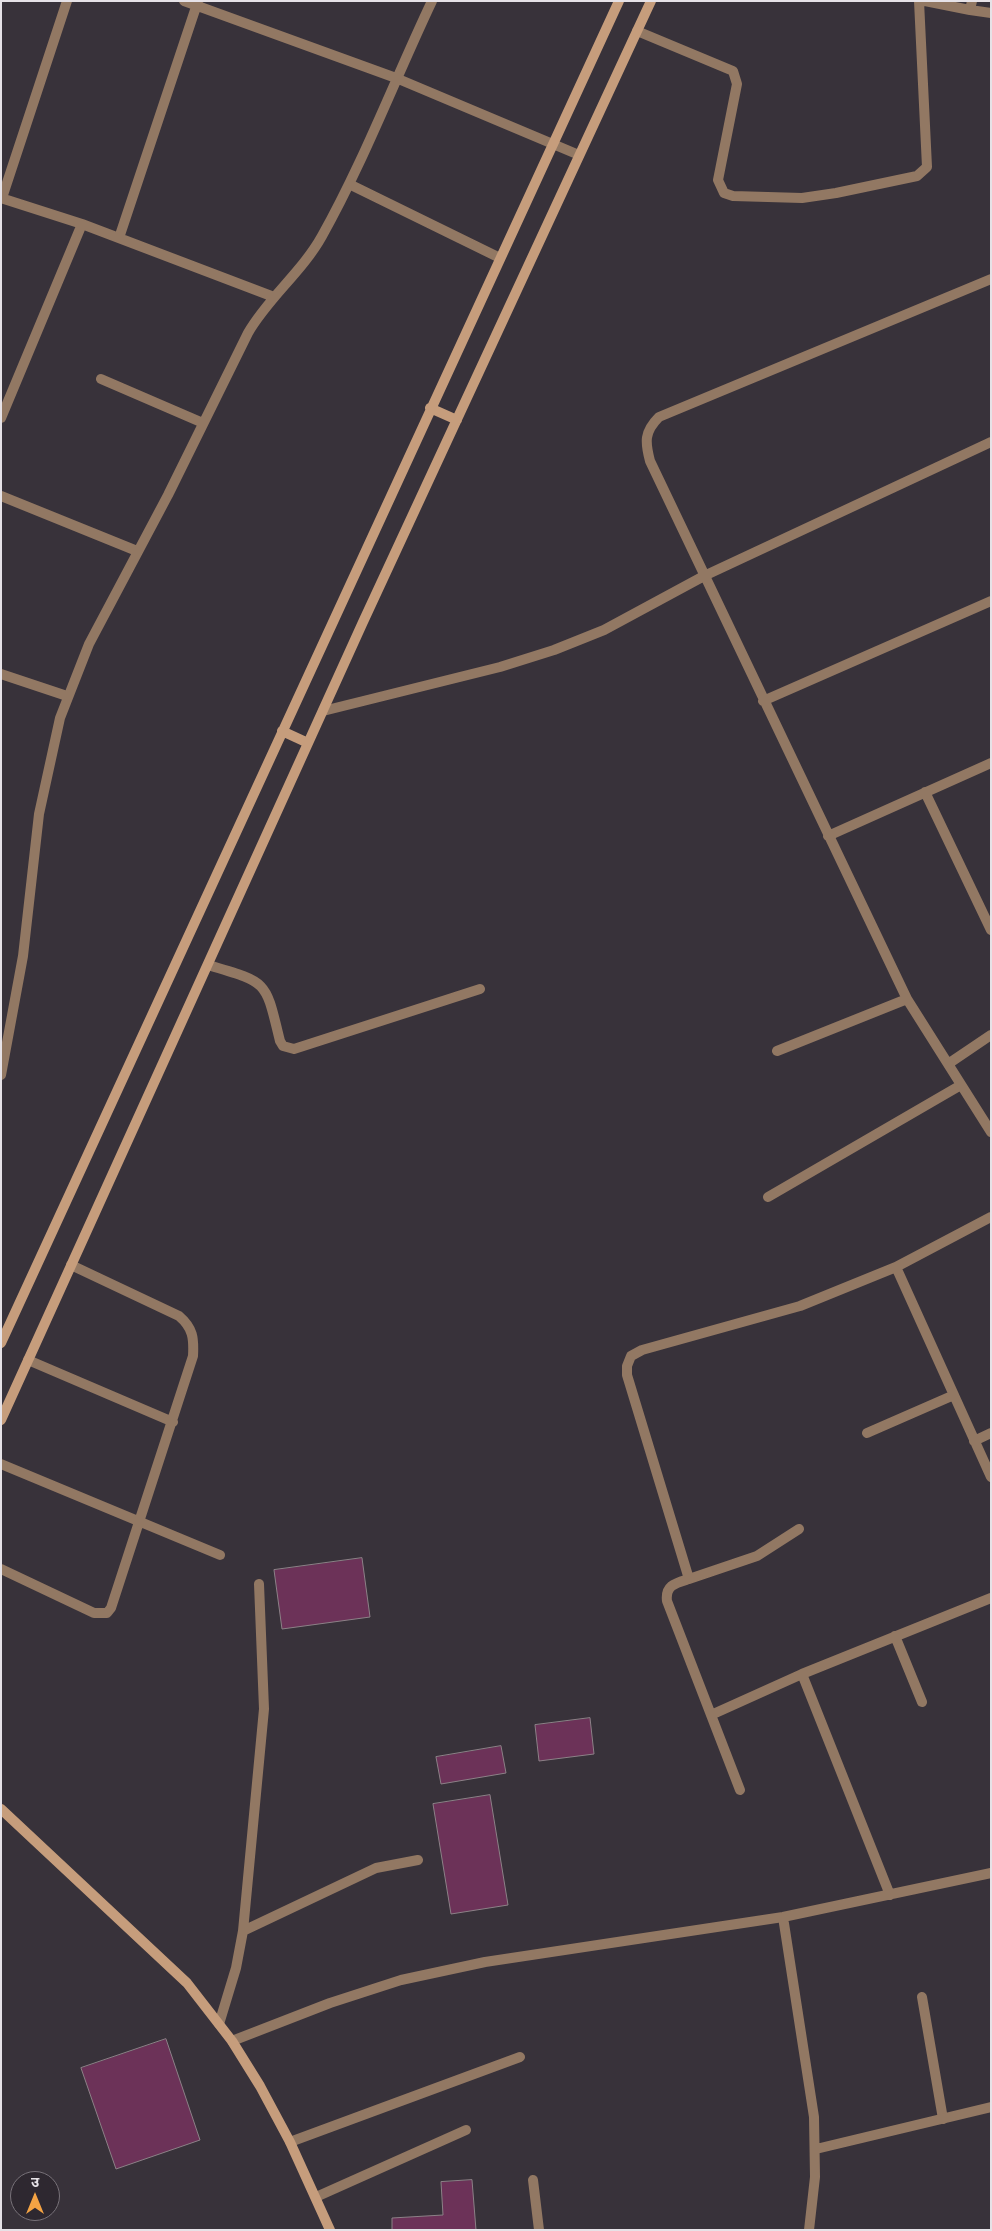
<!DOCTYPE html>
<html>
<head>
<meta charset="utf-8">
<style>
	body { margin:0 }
	#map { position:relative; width:992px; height:2231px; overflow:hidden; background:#38323a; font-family:Quicksand,"Noto Sans Devanagari",sans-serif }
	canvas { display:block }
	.frame { position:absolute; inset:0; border:2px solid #e6e2e7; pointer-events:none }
	.north { position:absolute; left:10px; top:2171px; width:50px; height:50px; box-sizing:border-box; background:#2e2830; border:1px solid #787279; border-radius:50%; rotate:0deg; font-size:14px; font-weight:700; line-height:20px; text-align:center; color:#e6e2e7 }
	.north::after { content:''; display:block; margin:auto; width:18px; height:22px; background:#f4a344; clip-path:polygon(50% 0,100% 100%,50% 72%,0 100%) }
</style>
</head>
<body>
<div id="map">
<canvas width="992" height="2231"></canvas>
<div class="frame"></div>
<div class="north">उ</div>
</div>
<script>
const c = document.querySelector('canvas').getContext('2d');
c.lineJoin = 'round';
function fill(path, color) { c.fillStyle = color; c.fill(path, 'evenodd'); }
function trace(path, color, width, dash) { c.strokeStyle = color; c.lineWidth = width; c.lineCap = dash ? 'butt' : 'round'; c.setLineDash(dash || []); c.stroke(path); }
const building = new Path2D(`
	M362 1558 370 1617 282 1629 274 1570Z
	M590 1718 594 1754 539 1761 535 1725Z
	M501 1746 506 1773 441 1784 436 1757Z
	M490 1795 508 1905 451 1914 433 1804Z
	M166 2039 200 2140 116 2169 81 2068Z
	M472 2180 476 2230H392V2218L443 2215 441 2182Z`);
fill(building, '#6c3258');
trace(building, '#8c8187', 1);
trace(new Path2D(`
	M925 1 970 10 972 1
	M970 10 991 13
	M637 31 733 71 737 84 718 180 724 193 733 196 802 198 836 193 917 176 927 167 919 1
	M208 965C269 983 265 980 280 1041L283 1046 294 1049 480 989
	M243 1931 376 1868 418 1860
	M922 1997 943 2119
	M219 2024 236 1968 243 1931 264 1709 259 1584
	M533 2180 539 2230`), '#927863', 10);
trace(new Path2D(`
	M184 1 396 78 579 155
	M349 184 500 258
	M1 198 82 224 274 297
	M2 198 67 1
	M119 238 198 1
	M991 279 659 417C644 432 645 442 650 461L907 999 991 1132
	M101 379 203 423
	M1 418 82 224
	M1 496 137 551
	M1 674 67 696
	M763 701 991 601
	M323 711 500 667 554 650 604 630 704 576 991 442
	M925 792 991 930
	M828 836 991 763
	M777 1051 907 999
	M948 1064 991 1035
	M1 1075 23 956 39 814 60 718 89 644 168 495 248 333C268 298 302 272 322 236 364 161 395 79 432 1
	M768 1197 961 1085
	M991 1217 896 1267 991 1477
	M28 1360 173 1422
	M867 1433 954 1395
	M974 1441 991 1433
	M1 1464 220 1555
	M1 1569 94 1613H107L111 1608 193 1356C194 1338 193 1328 179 1316L71 1265
	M689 1579 757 1556 799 1529
	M895 1636 922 1702
	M802 1674 890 1895
	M711 1715 802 1674 991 1598
	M740 1790 667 1601C665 1585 676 1583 689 1579L627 1375V1366L631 1356 642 1350 800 1306 896 1267
	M783 1917 814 2117 815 2177 809 2230
	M232 2041 330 2003 401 1980 485 1962 783 1917 991 1873
	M290 2142 520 2057
	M816 2149 991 2107
	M316 2197 466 2130`), '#927863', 10);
trace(new Path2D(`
	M430 408 457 420
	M282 731 308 743
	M1 1343 619 1
	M1 1420 363 622 651 1
	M1 1809 187 1983 232 2041 260 2086 290 2142 330 2230`), '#c69d7c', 10);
</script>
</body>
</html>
